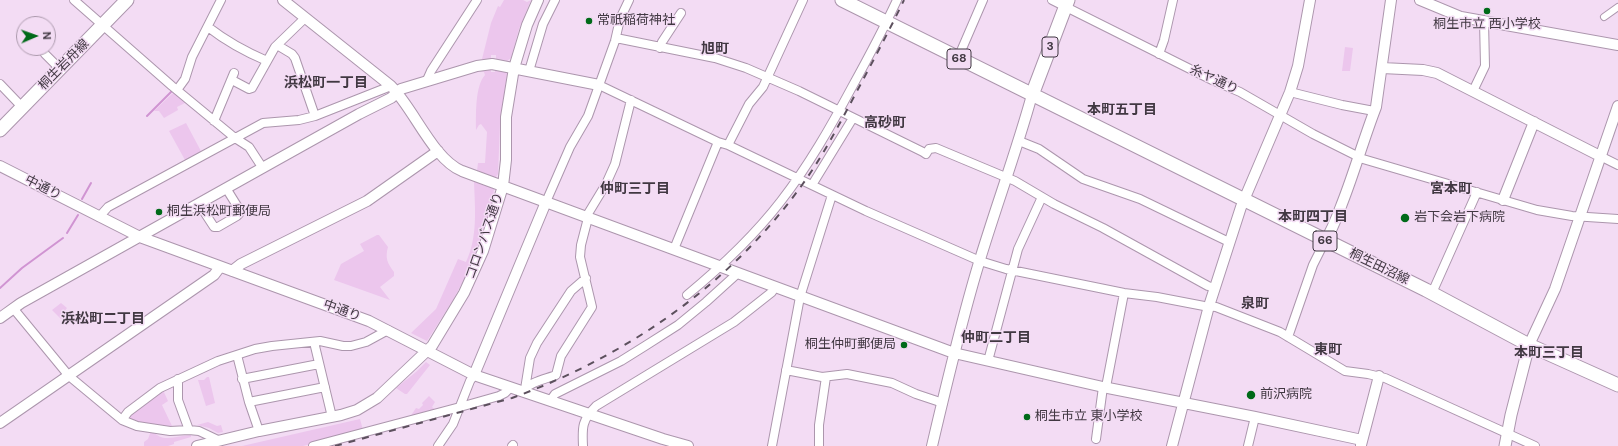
<!DOCTYPE html>
<html>
<head>
<meta charset="utf-8">
<style>
	body { margin:0 }
	#map { position:relative; width:1618px; height:446px; overflow:hidden; background:#f3dcf4; font-family:"DM Sans",sans-serif }
	canvas { display:block }
	.north { position:absolute; left:16px; top:16px; width:40px; height:40px; box-sizing:border-box; background:#f3dcf4; border:1px solid #ac9aad; border-radius:50%; rotate:88deg; font-size:11px; font-weight:700; line-height:16px; text-align:center; color:#413842 }
	.north::after { content:''; display:block; margin:auto; width:14px; height:18px; background:#006a19; clip-path:polygon(50% 0,100% 100%,50% 72%,0 100%) }
</style>
</head>
<body>
<div id="map">
<canvas width="1618" height="446"></canvas>
<div class="north">N</div>
</div>
<script>
const c = document.querySelector('canvas').getContext('2d');
c.lineJoin = 'round';
function fill(path, color) { c.fillStyle = color; c.fill(path, 'evenodd'); }
function trace(path, color, width, dash) { c.strokeStyle = color; c.lineWidth = width; c.lineCap = dash ? 'butt' : 'round'; c.setLineDash(dash || []); c.stroke(path); }
function drawText(font, color, halo, rows, align = 'center') {
  c.font = font + ' "DM Sans","Noto Sans JP",sans-serif'; c.lineWidth = 3; c.setLineDash([]); c.textBaseline = 'middle'; c.strokeStyle = halo; c.fillStyle = color; for (const [text, x, y, turn = 0] of rows) {
    c.save(); c.translate(x, y); c.rotate((+turn || 0) * Math.PI / 180); c.textAlign = isNaN(turn) ? turn : align; if (halo) c.strokeText(text, 0, 0); c.fillText(text, 0, 0); c.restore();
  }
}
fill(new Path2D(`
	M504 0H523L527 2 531 0 519 29 511 58 507 61 496 59V55H491V59H482L491 23 498 6 500 7Z
	M1345 47 1353 48 1350 71H1342Z
	M491 68V72H495V69L505 70 507 74 500 124 498 174 495 178 493 200 471 266 453 300 427 341 411 333 436 309 458 259 466 262C478 237 475 208 474 182L480 183 482 173 477 171 478 163H485L487 132 481 124 479 125 476 130C476 114 475 86 485 75L484 72 480 71V69Z
	M174 92 187 102 177 107 178 110 164 118 159 111H154Z
	M186 123 202 153 187 161 185 160 169 131Z
	M377 235H379L388 247C385 258 387 263 394 272V276L380 287 390 300 334 280 341 264 364 251 360 244Z
	M61 303 67 308 61 316 62 318 61 319 52 310Z
	M426 362 430 365 407 394H405L396 388 416 372Z
	M207 377H209L215 403 206 406 198 380H204Z
	M163 390 168 401 162 405 172 426 169 427 140 424 128 421V416Z
	M429 396 435 402 432 407 437 411 410 417 416 408 419 409 423 405 422 403Z
	M360 419 363 430 303 446H242Z
	M208 422 217 426 221 425 223 432 218 433 209 428 197 425Z
	M151 431C153 432 155 434 157 435 167 442 180 435 191 435V437L174 442V444L168 446H144V442L148 439Z`), '#ecc6ed');
trace(new Path2D(`
	M147 116 172 91
	M82 199 91 183
	M67 233 78 215
	M0 288 22 268 63 238`), '#d094d2', 2);
const pedestrian = new Path2D(`
	M1604 17 1618 7`);
const minor = new Path2D(`
	M74 0 172 86 235 138 249 147 262 167
	M1052 0 1212 80 1240 92 1313 134 1363 159 1537 210 1572 216 1618 219
	M208 27C226 41 246 52 267 61
	M616 38 715 58 746 68 799 91 923 152 926 154 929 149 936 148 1015 181 1054 204 1103 228 1208 286 1215 288
	M277 45 292 54 295 58 315 116
	M660 48 662 42 681 13
	M45 54 60 69
	M1159 54 1164 40 1173 0
	M958 58 983 0
	M529 71 543 24 555 0
	M232 80 249 89 252 88 275 47 305 18
	M427 80 431 71 477 0
	M0 84 22 107
	M599 85 718 142
	M177 90 185 79 192 57 221 0
	M1473 91 1485 66 1484 21
	M1290 92 1342 105 1374 111
	M214 121 234 73
	M1019 141 1039 149 1083 179 1140 199 1229 242
	M728 145 866 211 980 261 1006 269 1124 293 1157 297 1204 306 1216 307 1280 332 1345 371 1368 374 1385 378 1535 446
	M1600 156 1618 165
	M812 185 853 118
	M546 202 570 147 588 116 615 41 620 19 629 0
	M199 204 214 227H218L237 216 239 214V209L226 188
	M99 217 108 207 263 123 299 120 315 116 391 86
	M586 217 606 184 615 164 631 100
	M674 249 718 142 728 145 749 104 763 87 803 0
	M1432 293 1477 192
	M687 295C721 267 754 236 781 201 809 165 831 126 852 87 868 58 883 30 897 0
	M13 308 69 376 122 420 137 426 170 431 189 430 199 431 218 440
	M1288 337 1313 265 1325 241
	M314 342 332 417
	M237 355 249 402 259 431
	M988 361 1018 249 1042 197
	M786 370 822 377 847 374 892 383 916 394 943 403
	M178 379V400L189 430
	M242 379 319 364
	M1106 387 1124 293
	M525 389 530 358 537 343 571 291 586 278
	M522 392C529 382 546 379 556 375L561 356 592 307 580 257 581 245 588 218
	M550 401 555 394 621 361 645 346 678 325 706 302 738 273
	M249 402 325 387
	M122 420 128 412 160 388 218 361 255 349 272 346 320 341 343 346H351L366 342 388 330
	M1096 439 1103 387
	M313 446 460 407 499 396 505 393 510 388
	M438 446 453 424 470 381 474 375
	M512 446 513 445
	M583 446C582 427 582 420 596 406L734 322 772 292 775 287
	M772 446 800 297 832 195
	M819 446V425L826 377
	M1248 446 1255 417`);
const tertiary = new Path2D(`
	M283 0 391 86C414 109 433 159 462 171L954 353 1103 387 1255 417 1362 440
	M1420 0 1461 17 1618 45
	M1382 68 1423 70 1437 73 1600 156
	M0 166 140 237 369 321 474 375 663 439 688 446
	M1503 200 1534 122
	M1325 241C1333 229 1338 214 1343 201 1355 170 1364 138 1376 107L1391 0
	M232 271 241 264 367 201 438 151
	M0 318 21 303 273 162 359 114 391 98 401 89 477 66 492 64 599 85
	M1529 345 1555 289 1618 106
	M474 375 546 202
	M0 423 214 275 220 267
	M1361 445 1379 376
	M197 446 259 431 341 415 357 410 377 398 432 346 464 293 483 251 503 186 506 160V117L514 68 527 25 538 0
	M932 446C946 386 960 326 978 266 995 209 1016 153 1032 95
	M1172 446 1209 306 1241 207 1290 92 1298 66 1310 0`);
const secondary = new Path2D(`
	M1505 446 1511 415 1529 345`);
const primary = new Path2D(`
	M842 0 1426 290 1529 345 1618 385
	M1032 95 1068 0
	M0 130 127 0`);
trace(pedestrian, '#ac96ad', 8);
trace(minor, '#ac96ad', 10);
trace(tertiary, '#ac96ad', 12);
trace(secondary, '#ac96ad', 13);
trace(primary, '#ac96ad', 15);
trace(pedestrian, '#fff', 6);
trace(minor, '#fff', 8);
trace(tertiary, '#fff', 10);
trace(secondary, '#fff', 11);
trace(primary, '#fff', 13);
trace(new Path2D(`
	M335 446 512 398C627 356 730 285 802 185 823 156 840 123 857 91 873 61 889 31 904 0`), '#5c505d', 2, [7, 7]);
for (const [x, y, r, color] of [
	[1487,11,4,"#006a19"],
	[589,21,4,"#006a19"],
	[159,212,4,"#006a19"],
	[1405,218,5,"#006a19"],
	[904,345,4,"#006a19"],
	[1251,395,5,"#006a19"],
	[1027,417,4,"#006a19"]
]) { const dot = new Path2D(); dot.arc(x, y, r, 0, 2 * Math.PI); c.fillStyle = color; c.fill(dot); trace(dot, '#f3dcf4', 1.5); }
for (const [x, y, w] of [
	[1050,47,16],
	[959,59,24],
	[1325,241,24]
]) { const box = new Path2D(); box.roundRect(x - w / 2, y - 10, w, 20, 3); c.fillStyle = '#f3dcf4'; c.fill(box); trace(box, '#413842', 1); }
drawText('bold 12px', '#413842', null, [
	["3",1050,47],
	["68",959,59],
	["66",1325,241]
]);
drawText('13px', '#413842', '#f3dcf4', [
	["常祇稲荷神社",597,21],
	["桐生市立 西小学校",1487,25,"center"],
	["桐生浜松町郵便局",167,212],
	["岩下会岩下病院",1414,218],
	["桐生仲町郵便局",896,345,"right"],
	["前沢病院",1260,395],
	["桐生市立 東小学校",1035,417]
], 'left');
drawText('13px', '#413842', '#f3dcf4', [
	["桐生岩舟線",64,65,-45],
	["糸ヤ通り",1214,80,25],
	["中通り",43,188,27],
	["コロンバス通り",485,236,-71],
	["桐生田沼線",1379,267,26],
	["中通り",342,311,20]
]);
drawText('bold 14px', '#413842', '#f3dcf4', [
	["旭町",715,49],
	["浜松町一丁目",326,83],
	["本町五丁目",1122,110],
	["高砂町",885,123],
	["仲町三丁目",635,189],
	["宮本町",1451,189],
	["本町四丁目",1313,217],
	["泉町",1255,304],
	["浜松町二丁目",103,319],
	["仲町二丁目",996,338],
	["東町",1328,350],
	["本町三丁目",1549,353]
]);
</script>
</body>
</html>
